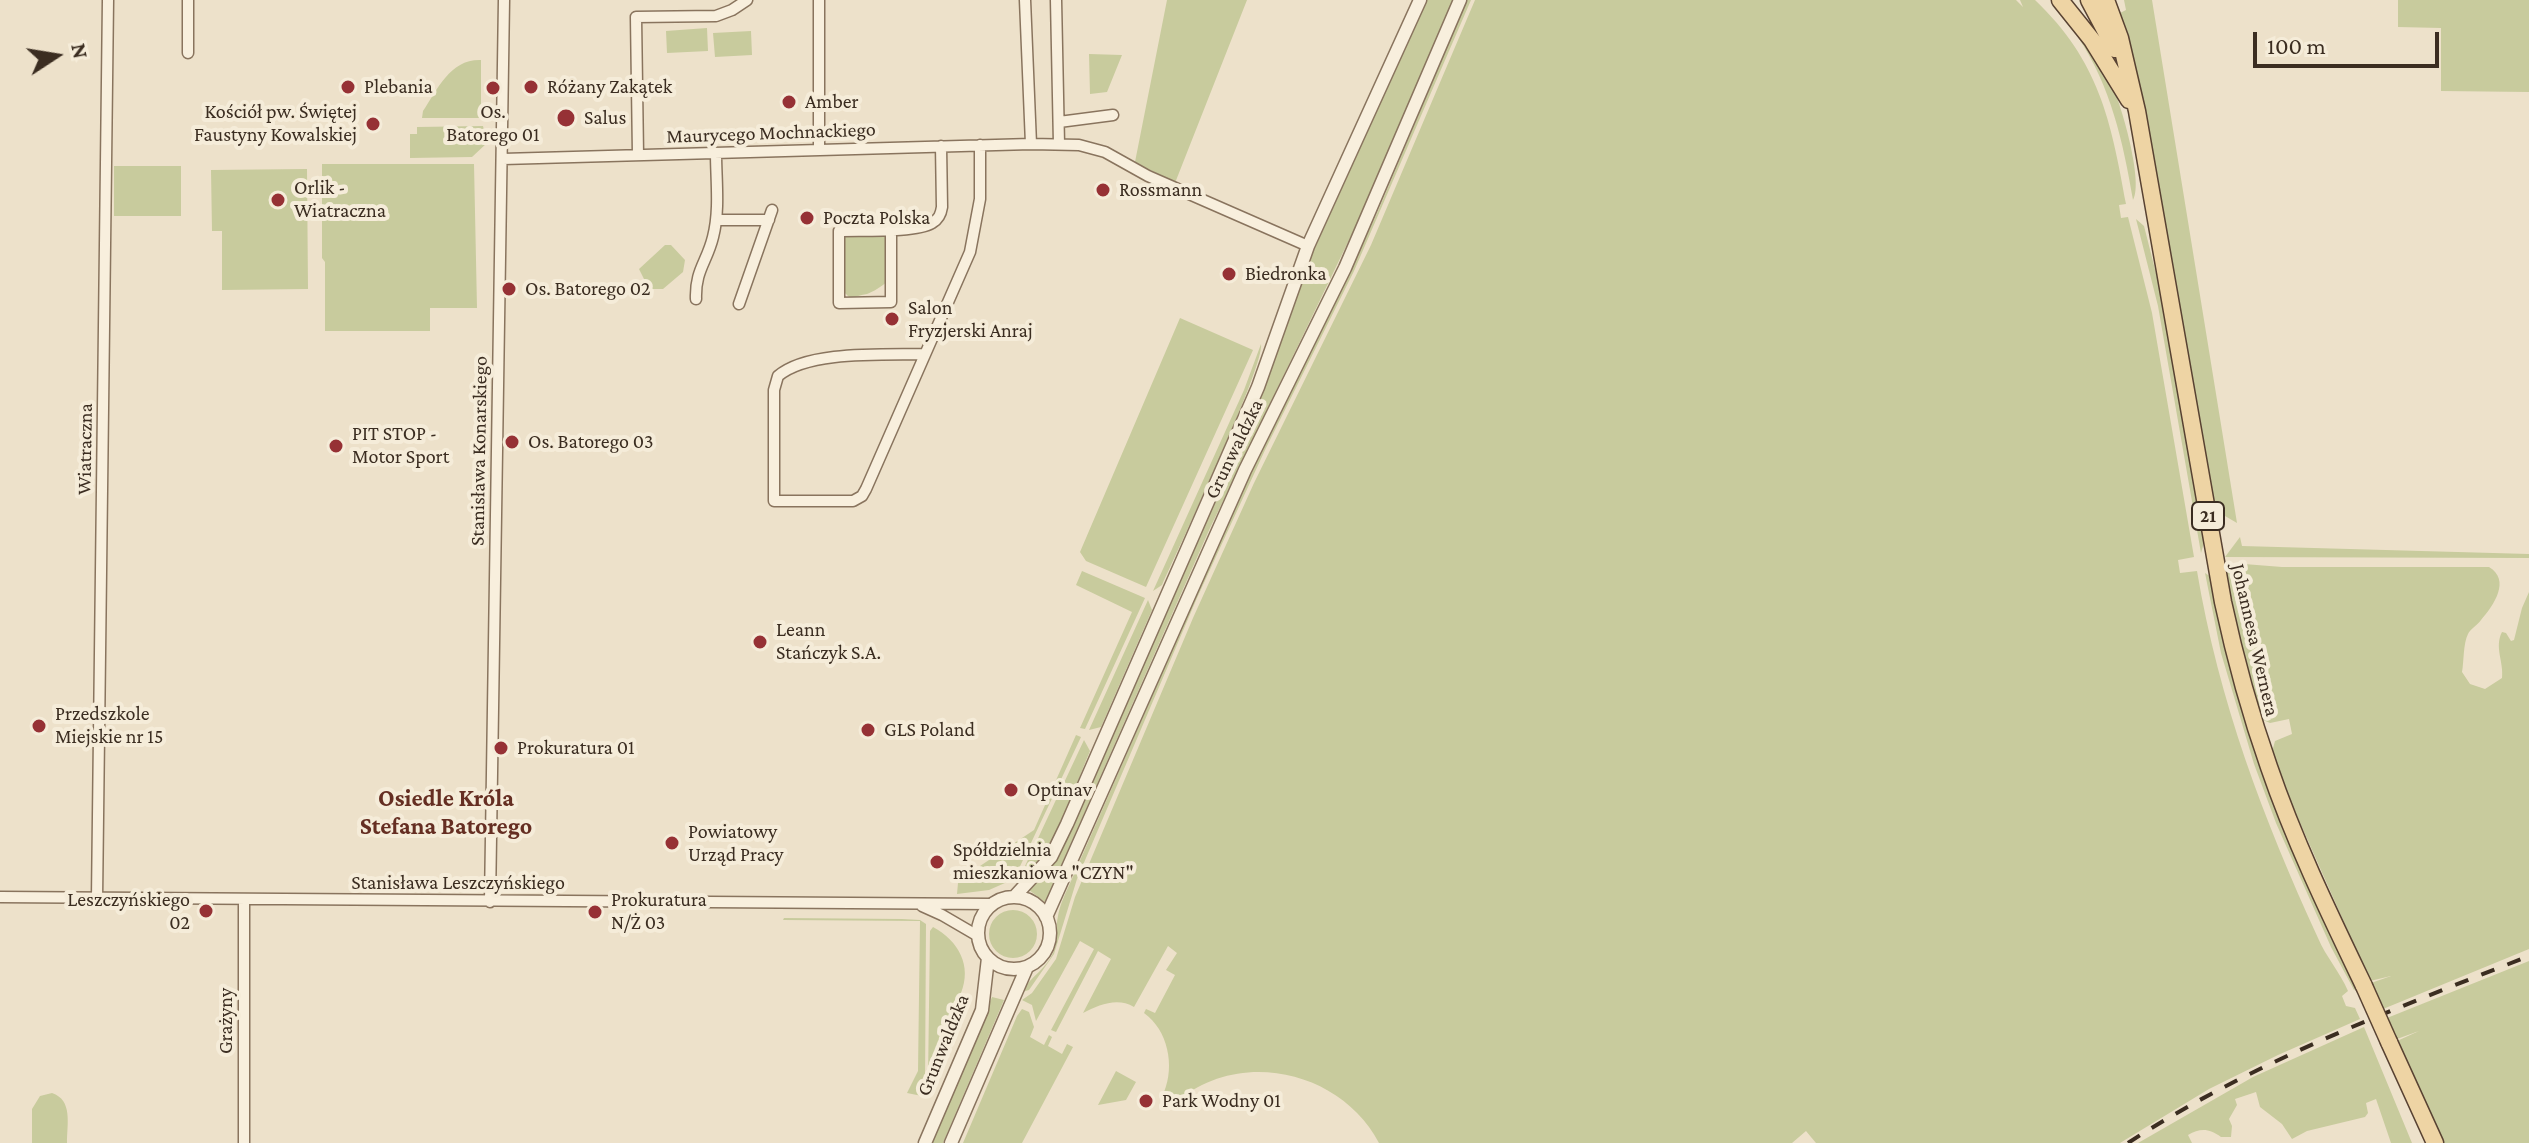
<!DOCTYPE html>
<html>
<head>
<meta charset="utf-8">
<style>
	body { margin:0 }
	#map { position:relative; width:2529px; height:1143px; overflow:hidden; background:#ede1ca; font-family:"Crimson Pro",serif }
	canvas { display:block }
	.north { position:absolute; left:16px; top:16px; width:80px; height:80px; -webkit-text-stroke:6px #f5ecd9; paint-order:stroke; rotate:78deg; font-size:22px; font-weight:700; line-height:32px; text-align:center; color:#3b2d21 }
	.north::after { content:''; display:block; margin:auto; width:28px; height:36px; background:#3b2d21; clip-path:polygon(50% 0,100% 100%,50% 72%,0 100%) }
	.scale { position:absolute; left:2253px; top:32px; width:186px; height:36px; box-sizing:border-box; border:4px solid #3b2d21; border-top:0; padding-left:10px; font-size:24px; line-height:28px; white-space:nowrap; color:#3b2d21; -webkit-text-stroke:6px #f5ecd9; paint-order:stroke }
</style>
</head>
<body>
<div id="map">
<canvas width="2529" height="1143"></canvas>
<div class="north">N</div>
<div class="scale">100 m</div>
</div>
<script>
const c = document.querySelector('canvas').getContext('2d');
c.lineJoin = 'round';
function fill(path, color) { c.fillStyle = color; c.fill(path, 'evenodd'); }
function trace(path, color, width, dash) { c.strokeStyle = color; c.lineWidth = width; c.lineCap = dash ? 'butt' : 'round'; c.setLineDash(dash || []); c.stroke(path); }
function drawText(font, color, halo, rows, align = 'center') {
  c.font = font + ' "Crimson Pro",serif'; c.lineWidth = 8; c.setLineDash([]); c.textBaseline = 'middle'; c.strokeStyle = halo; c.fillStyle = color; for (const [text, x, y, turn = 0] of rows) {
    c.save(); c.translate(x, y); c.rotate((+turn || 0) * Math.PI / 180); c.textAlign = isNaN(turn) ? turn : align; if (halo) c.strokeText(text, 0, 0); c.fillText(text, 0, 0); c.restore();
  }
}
fill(new Path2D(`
	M1167 0H1247L1175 183 1135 162Z
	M1427 0H1453L1362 213 1210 528 1045 902 1029 890 1046 874 1063 845 1309 261Z
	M1467 0H1471L1354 271 1265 450 1197 598 1077 879 1054 954 1029 990 1022 992C1030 977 1046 969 1053 953 1059 941 1055 929 1058 916 1060 904 1066 892 1071 881L1239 498 1343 287 1378 211Z
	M1475 0H2016L2023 7 2020 0H2035C2099 61 2111 120 2126 204L2119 205 2121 218 2128 217 2152 313 2194 557 2178 560 2180 573 2197 571C2219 702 2263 818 2318 938 2326 957 2340 972 2348 991L2342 996 2346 1006 2355 1008 2360 1019 2278 1055 2209 1089 2120 1143H1816L1806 1131 1792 1143H1379C1342 1072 1242 1048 1179 1100L1164 1092C1175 1066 1168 1030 1144 1013L1146 1009 1155 1013 1175 975 1166 970 1177 953 1168 946 1134 1007C1117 997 1099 1005 1083 1013L1111 959 1098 951 1056 1032 1051 1030 1094 949 1080 941 1036 1021 1032 1005 1022 1000 1032 993 1056 959 1075 897 1193 618 1254 483 1371 245Z
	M2124 0H2152L2237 523 2225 516 2213 503 2116 15 2126 10Z
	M2398 0H2529V92L2441 91V28L2398 27Z
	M707 28 708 51 667 53 666 31Z
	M751 31 752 55 715 57 713 33Z
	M2082 34C2091 50 2102 66 2111 83 2121 103 2144 182 2133 200 2123 141 2111 87 2078 37Z
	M1089 54 1122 55 1107 92 1090 94Z
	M481 60V118H422L423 111C438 89 450 59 481 60Z
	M483 126 487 143 472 157 410 158V134H417V127Z
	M322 164H474L477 308H430V331H325V262L322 258Z
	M114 166H181V216H114Z
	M307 169 308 289 222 290V231H212L211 170Z
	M2136 219 2144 226 2162 297 2205 539 2201 553 2158 306Z
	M884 233 888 239 887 282C882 286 873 292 867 294 861 295 857 296 851 299L842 290 844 238 847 235Z
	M665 245H671L685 260 683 272 663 289H649L639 269Z
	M1180 318 1253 350 1146 587 1086 561 1080 552Z
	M1261 344C1265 365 1177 552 1162 585L1153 591 1244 390Z
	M2240 537 2242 546 2529 554V558L2225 557Z
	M2244 564 2282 567H2489C2511 580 2494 605 2481 620 2478 625 2470 629 2468 634 2463 644 2464 662 2462 672L2470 684 2485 689 2502 678C2504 662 2494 647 2502 632L2506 633 2511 641 2514 640 2522 608 2529 592V949L2383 1009 2371 983 2391 976 2370 981 2286 791 2272 752 2275 741 2292 734 2289 719 2270 723 2261 719 2238 638 2224 566Z
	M1082 571 1145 598 1085 729 1080 728 1132 612 1076 585Z
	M2205 573 2211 577 2226 649 2356 989 2354 990 2331 947 2276 823 2254 764 2221 653Z
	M1148 600 1152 610 1101 727 1089 730Z
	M1076 735 1081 737 1014 879 989 890 957 894 958 883 968 877V874L1034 830Z
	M1084 740 1090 751C1072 793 1055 853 1018 881Z
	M989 934a24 24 0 1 1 48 0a24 24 0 1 1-48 0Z
	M784 918 902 919 920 920 926 924 925 1087 922 1096 907 1093 918 1071 920 921 783 920Z
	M933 927C959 941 972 966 961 993L964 995 928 1080 930 931Z
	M2529 961V1143H2443L2397 1041 2419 1031 2397 1039 2387 1018Z
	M992 997 1004 1000 943 1143H932Z
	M1022 1009 1029 1012 1034 1027 1030 1037 1044 1045 1049 1035 1052 1037 1048 1046 1062 1054 1067 1044 1073 1047 1022 1143H963L1017 1016Z
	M2364 1027 2412 1143H2391L2376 1099 2366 1103 2368 1113 2365 1117 2307 1131 2292 1139 2282 1124 2260 1107 2256 1092 2235 1099 2237 1105 2229 1119 2232 1126 2231 1137H2221C2209 1128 2200 1128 2188 1135L2192 1143H2138L2253 1077Z
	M1116 1071 1136 1082 1126 1100 1098 1105Z
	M52 1093C73 1100 67 1124 67 1143H32V1109L40 1096Z`), '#c8cb9d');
const minor = new Path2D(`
	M188 0V53
	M819 0V150
	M1025 0 1031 144
	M1056 0 1059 144
	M1059 122 1113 115
	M638 155 636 17 716 16 732 10 747 0
	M503 159 1031 144 1079 145 1105 152 1148 176 1308 246
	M716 220H769
	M891 229V302L839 303V231C860 230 916 233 932 223 939 219 941 214 942 207L941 146
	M696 299C695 270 707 262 713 237 720 210 716 180 716 153
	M739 304 772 210
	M925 354C885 355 808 350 778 376L774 390V501H853L862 496 866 489 970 252 980 199V145
	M0 897 992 904
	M97 898 108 0
	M490 902 504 0
	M922 906 942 915 978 936
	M244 1143V899`);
const tertiary = new Path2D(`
	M1015 896 1051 857 1067 824 1258 387 1308 246 1420 0
	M978 933a36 36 0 1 1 72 0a36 36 0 1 1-72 0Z
	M1046 917 1245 470 1345 268 1460 0
	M925 1143 982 1010 988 958
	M951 1143 1027 967`);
const primary = new Path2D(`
	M2060 0 2092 40 2129 100
	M2089 0 2115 49
	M2106 0 2120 38 2137 111 2223 602C2235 658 2250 713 2269 767 2295 843 2330 915 2364 986
	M2389 1042 2435 1143`);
trace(minor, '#89745e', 13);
trace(tertiary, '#89745e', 15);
trace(primary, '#584232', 19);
trace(minor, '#f8efdd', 10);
trace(tertiary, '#f8efdd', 12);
trace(primary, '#eed4a4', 16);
trace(new Path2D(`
	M2128 1143C2252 1062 2392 1010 2529 956`), '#3b2d21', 4, [14, 14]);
const primaryBridge = new Path2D(`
	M2364 986 2389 1042`);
trace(primaryBridge, '#584232', 19, []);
trace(primaryBridge, '#eed4a4', 16);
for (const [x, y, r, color] of [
	[348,87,8,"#963135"],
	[531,87,8,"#963135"],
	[493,88,8,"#963135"],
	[789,102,8,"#963135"],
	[566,118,10,"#963135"],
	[373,124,8,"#963135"],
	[1103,190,8,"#963135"],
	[278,200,8,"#963135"],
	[807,218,8,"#963135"],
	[1229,274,8,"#963135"],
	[509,289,8,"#963135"],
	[892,319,8,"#963135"],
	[512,442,8,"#963135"],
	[336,446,8,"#963135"],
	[760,642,8,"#963135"],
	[39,726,8,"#963135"],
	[868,730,8,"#963135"],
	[501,748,8,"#963135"],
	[1011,790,8,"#963135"],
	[672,843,8,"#963135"],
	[937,862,8,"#963135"],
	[206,911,8,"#963135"],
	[595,912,8,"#963135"],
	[1146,1101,8,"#963135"]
]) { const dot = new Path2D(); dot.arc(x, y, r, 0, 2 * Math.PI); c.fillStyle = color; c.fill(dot); trace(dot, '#f5ecd9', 3); }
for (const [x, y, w] of [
	[2208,516,32]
]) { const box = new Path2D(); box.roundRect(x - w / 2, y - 14, w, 28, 6); c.fillStyle = '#f5ecd9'; c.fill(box); trace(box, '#3b2d21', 2); }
drawText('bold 18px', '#3b2d21', null, [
	["21",2208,516]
]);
drawText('20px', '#3b2d21', '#f5ecd9', [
	["Plebania",364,87],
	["Różany Zakątek",547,87],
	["Amber",805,102],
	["Kościół pw. Świętej",357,112,"right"],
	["Faustyny Kowalskiej",357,135,"right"],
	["Os.",493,112,"center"],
	["Batorego 01",493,135,"center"],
	["Salus",584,118],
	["Orlik -",294,188],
	["Wiatraczna",294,211],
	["Rossmann",1119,190],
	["Poczta Polska",823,218],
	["Biedronka",1245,274],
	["Os. Batorego 02",525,289],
	["Salon",908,308],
	["Fryzjerski Anraj",908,331],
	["PIT STOP -",352,434],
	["Motor Sport",352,457],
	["Os. Batorego 03",528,442],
	["Leann",776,630],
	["Stańczyk S.A.",776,653],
	["Przedszkole",55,714],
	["Miejskie nr 15",55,737],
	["GLS Poland",884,730],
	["Prokuratura 01",517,748],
	["Optinav",1027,790],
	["Powiatowy",688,832],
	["Urząd Pracy",688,855],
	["Spółdzielnia",953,850],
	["mieszkaniowa \"CZYN\"",953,873],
	["Leszczyńskiego",190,900,"right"],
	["02",190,923,"right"],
	["Prokuratura",611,900],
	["N/Ż 03",611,923],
	["Park Wodny 01",1162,1101]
], 'left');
drawText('20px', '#3b2d21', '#f5ecd9', [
	["Maurycego Mochnackiego",771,133,-2],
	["Wiatraczna",85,449,-89],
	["Grunwaldzka",1234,449,-64],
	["Stanisława Konarskiego",479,451,-89],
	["Johannesa Wernera",2255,640,77],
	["Stanisława Leszczyńskiego",458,883],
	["Grażyny",226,1021,-90],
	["Grunwaldzka",943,1045,-68]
]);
drawText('bold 24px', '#652e22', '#f5ecd9', [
	["Osiedle Króla",446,799],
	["Stefana Batorego",446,827]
]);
</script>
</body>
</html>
